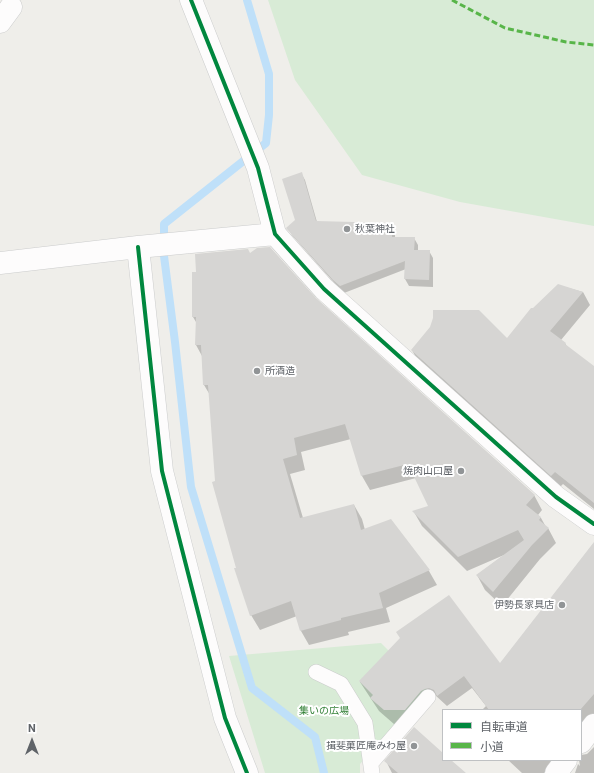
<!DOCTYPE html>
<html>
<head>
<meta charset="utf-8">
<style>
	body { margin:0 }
	#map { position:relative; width:594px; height:773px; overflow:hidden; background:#efeeea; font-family:Roboto,"Noto Sans JP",sans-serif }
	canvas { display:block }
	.legend { position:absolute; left:442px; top:709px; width:140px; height:52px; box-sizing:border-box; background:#fff; border:1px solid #bfc1c3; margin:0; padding:5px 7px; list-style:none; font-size:12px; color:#5f6368 }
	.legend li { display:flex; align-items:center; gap:8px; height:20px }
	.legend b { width:20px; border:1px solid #bfc1c3 }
	.north { position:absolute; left:12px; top:721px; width:40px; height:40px; -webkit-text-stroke:3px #fff; paint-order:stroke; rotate:0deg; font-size:11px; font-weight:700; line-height:16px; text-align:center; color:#5f6368 }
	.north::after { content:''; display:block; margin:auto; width:14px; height:18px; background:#5f6368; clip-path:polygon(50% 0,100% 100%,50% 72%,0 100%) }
</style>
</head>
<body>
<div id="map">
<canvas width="594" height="773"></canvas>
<ul class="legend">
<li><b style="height:5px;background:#00873e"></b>自転車道</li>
<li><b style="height:5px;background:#58b549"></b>小道</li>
</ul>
<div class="north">N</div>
</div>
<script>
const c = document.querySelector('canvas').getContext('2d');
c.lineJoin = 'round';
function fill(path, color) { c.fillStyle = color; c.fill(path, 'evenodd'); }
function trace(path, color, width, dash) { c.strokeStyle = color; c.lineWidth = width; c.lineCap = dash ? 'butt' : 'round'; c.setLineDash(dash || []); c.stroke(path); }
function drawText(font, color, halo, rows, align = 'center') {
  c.font = font + ' Roboto,"Noto Sans JP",sans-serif'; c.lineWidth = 4; c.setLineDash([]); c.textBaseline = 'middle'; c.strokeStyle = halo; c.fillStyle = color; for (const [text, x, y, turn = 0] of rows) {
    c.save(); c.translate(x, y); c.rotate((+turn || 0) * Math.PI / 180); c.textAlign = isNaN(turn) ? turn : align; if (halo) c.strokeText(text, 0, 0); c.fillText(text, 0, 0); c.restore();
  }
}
fill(new Path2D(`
	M268 0H594V226L460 202 362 175 295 80Z
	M381 643 427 689 360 764V773H265L229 656Z`), '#d8ebd6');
fill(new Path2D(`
	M301 173 305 180 317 222 391 224 395 232V238H414L418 245V251H429L433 258V287L409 286 405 279 406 269 344 293 338 287 292 235 288 228 296 220Z
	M249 254 315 299 534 495 542 510 538 515 541 518 546 527 548 528 556 543 540 559 502 606 485 590 477 575 504 555 467 571 422 526 414 512 430 506 416 478 370 490 362 476 351 439 301 452 305 470 290 474 303 518 354 505 362 519 365 530 391 520 429 571 437 585 386 608 390 622 348 632 349 635 309 645 301 631 297 616 260 630 251 615 237 568 216 481 210 395 204 385 202 356 196 345V322L193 317Z
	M558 285 583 292 590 305 561 340 565 343 567 347 594 367V509L563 484 559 488 419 363 412 350 507 339 533 310Z
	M594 543V728L581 744V710H482L486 706 472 688 447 706 435 695 402 731 379 711 360 682 500 664Z
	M594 747V773H575L578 764 580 766 579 760H581V755L587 754Z
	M443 754V760H450L465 773H392L386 761Z
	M508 760H556L544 773H522Z`), '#0003');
trace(new Path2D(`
	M247 0 269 74V115L266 143 164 224V256L175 342 191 487 252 688 315 737 324 773`), '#bfe0f9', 8);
fill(new Path2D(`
	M302 172 316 221 392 223V237H415L414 250H430L429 280 404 279 405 261 340 286 333 280 286 228 295 220 282 179Z
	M270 247 316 298 535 495 526 505 541 517 539 520 549 528 532 545 493 592 476 575 524 540 518 530 458 557 412 511 428 506 408 464 361 476 345 424 294 438 297 455 283 459 300 518 354 504 361 530 391 519 430 570 379 593 383 608 341 618V620L300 631 291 601 250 616 234 568H236L212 482 215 481 208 385H203L201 345H195L196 317H192V272H196L195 254 248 249 250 253 257 248Z
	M558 284 583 292 550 331 566 343 565 344 594 366V503L555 472 551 476 411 350 430 327 433 318V310H479L507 338 531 308H533Z
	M594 542V694L580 710H489L464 676 437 696 434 690 429 688 425 689 421 691 405 710H384L370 698 373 695 359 681 400 638 396 632 449 595 500 663Z
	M414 727 443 753V760H451L466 773H398L384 761Z`), '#d6d5d3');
const lane = new Path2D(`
	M316 672 341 684 365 723 372 773
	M371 763 428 697`);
const street = new Path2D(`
	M191 0 258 168 275 234 324 289 556 497 594 524
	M0 22 11 7
	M138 247 162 471 225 718 247 773
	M0 263 138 247 275 234
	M581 742 594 725
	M556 773 566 760`);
trace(lane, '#cbcccc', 16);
trace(street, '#cbcccc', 23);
trace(lane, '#fdfcfc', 15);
trace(street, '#fdfcfc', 22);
trace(new Path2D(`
	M452 0 505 28 566 42 594 45`), '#58b549', 3, [6, 3]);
trace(new Path2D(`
	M191 0 258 168 275 234 324 289 556 497 594 524
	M138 247 162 471 225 718 247 773`), '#00873e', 4);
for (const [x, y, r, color] of [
	[347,229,4,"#919496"],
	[257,371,4,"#919496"],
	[461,471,4,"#919496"],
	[562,605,4,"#919496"],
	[414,746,4,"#919496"]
]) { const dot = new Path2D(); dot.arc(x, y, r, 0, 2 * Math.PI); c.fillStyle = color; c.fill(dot); trace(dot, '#fff', 1.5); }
drawText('10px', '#5f6368', '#fff', [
	["秋葉神社",355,229,"left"],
	["所酒造",265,371,"left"],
	["焼肉山口屋",453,471],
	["伊勢長家具店",554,605],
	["揖斐菓匠庵みわ屋",406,746]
], 'right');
drawText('10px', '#348238', '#fff', [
	["集いの広場",324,711]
]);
</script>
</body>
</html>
